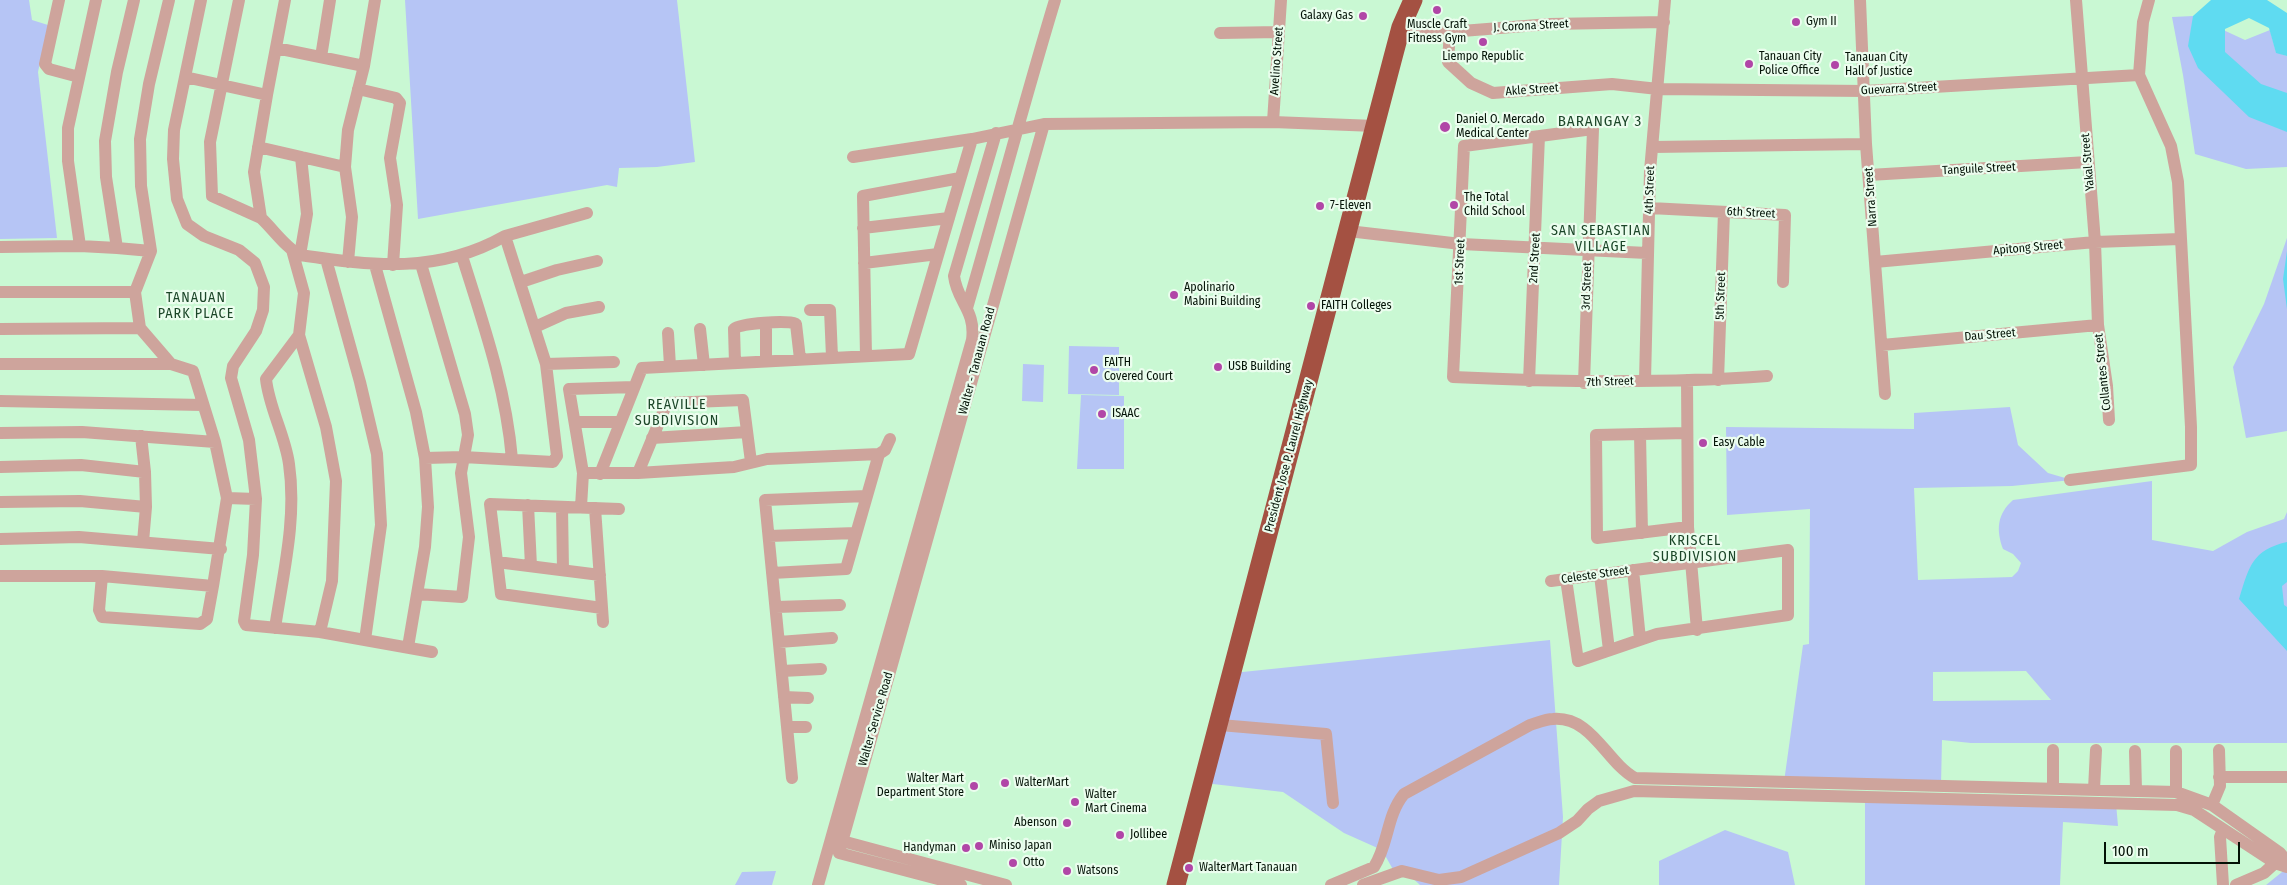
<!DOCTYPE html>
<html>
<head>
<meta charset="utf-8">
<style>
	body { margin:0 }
	#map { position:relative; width:2287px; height:885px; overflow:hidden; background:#c9f8d3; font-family:"Fira Sans Condensed",sans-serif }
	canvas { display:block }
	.scale { position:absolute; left:2104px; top:842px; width:136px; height:22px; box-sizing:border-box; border:2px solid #031206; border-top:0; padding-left:6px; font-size:15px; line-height:18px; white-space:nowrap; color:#031206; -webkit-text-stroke:4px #ebfdee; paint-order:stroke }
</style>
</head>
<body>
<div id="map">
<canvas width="2287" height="885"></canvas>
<div class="scale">100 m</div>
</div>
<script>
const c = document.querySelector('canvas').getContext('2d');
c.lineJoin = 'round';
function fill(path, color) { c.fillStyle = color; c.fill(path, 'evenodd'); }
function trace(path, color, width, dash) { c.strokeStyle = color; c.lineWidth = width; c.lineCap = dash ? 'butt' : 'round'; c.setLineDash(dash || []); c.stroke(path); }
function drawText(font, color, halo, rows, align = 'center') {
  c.font = font + ' "Fira Sans Condensed",sans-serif'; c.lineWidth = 4.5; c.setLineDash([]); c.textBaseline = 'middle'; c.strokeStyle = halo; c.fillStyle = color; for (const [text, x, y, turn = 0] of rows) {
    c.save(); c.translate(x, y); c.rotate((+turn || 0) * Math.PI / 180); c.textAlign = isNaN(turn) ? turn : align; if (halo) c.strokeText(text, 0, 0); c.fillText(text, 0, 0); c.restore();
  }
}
fill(new Path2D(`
	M0 0H29L32 20 48 25 38 72 57 238 0 239Z
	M405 0H677L695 162 657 167 619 168 617 187 607 185 418 219Z
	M2193 16 2245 40 2270 30 2276 52 2287 56V167L2246 169 2195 154 2183 75 2172 17Z
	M2287 238V431L2246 438 2233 367 2264 304Z
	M1069 346 1119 347V395L1068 394Z
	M1023 364 1044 365 1043 402 1022 401Z
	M1081 395 1124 396V469H1077Z
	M2010 407 2018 445 2048 473 2072 480 2012 486 1914 488 1918 580 2012 577 2018 571 2021 563 2013 554 2003 549C1996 530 1997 514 2013 500L2152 481V540L2213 551 2247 532 2284 519 2287 512V743H1971L1942 740 1941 785 1784 782 1803 645 1809 644 1810 509 1727 515 1726 427 1914 429V413ZM2026 671 2051 700 1933 701V672Z
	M1550 640 1563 817 1559 885H1420L1406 872 1395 873 1382 850 1344 833 1283 792 1204 783 1233 673Z
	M1865 797 2116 803 2118 826 2063 822 2060 885H1865Z
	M1725 830 1788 852 1795 885H1659V861Z
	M2287 868V885H2266Z
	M776 871 772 885H735L742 872Z`), '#b6c5f5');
fill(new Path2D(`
	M2211 0H2267L2287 13V56L2276 53 2269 28 2249 18 2225 29V52L2261 84 2287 93V132L2249 117 2198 68 2188 46 2193 16Z
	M2287 251V309L2283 279Z
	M2287 542V582L2282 586 2284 605 2287 607V651L2239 599C2249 567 2252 550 2287 542Z`), '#5fdbf1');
trace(new Path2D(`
	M59 0 45 64 49 69 79 77
	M96 0 68 128V161L80 246 117 248 106 177 105 141 117 72 134 0
	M169 0 149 84 140 139 141 186 151 251 135 292 140 328 171 364 193 371 215 442 227 498 256 499
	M201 0 174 130 173 159 177 199 187 224 204 236 239 250 255 263 264 287 263 310 256 331 233 366 231 378 249 440 256 499 253 555 244 621 246 625 320 632 432 652
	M239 0 210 142 212 196 261 218
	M1860 0 1866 144 1885 394
	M2076 0 2095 242 2098 325 2107 386 2109 420
	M1450 30 1448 62 1471 83 1493 93 1612 84 1658 89 1865 91 2139 75
	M1220 33 1279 32
	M1399 36 1550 24 1664 22
	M276 48 364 66 375 0
	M321 57 330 0
	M185 77 267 95 254 172 261 218C273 229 286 248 300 255 373 266 438 274 505 236L546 364 557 456 553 462 463 457 425 458
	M358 89 396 98 400 103 390 158 397 205 393 265
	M267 95 285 0
	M1273 122 1281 0
	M258 147 345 167 352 217 348 262
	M1653 147 1866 144
	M853 157 972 139 1044 124 1273 122 1375 126
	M345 167 348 130 364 66
	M1869 175 2088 162
	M1650 208 1785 215 1783 282
	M863 228 949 218
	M1348 231 1461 244 1647 253
	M505 236 587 213
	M0 247 80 246
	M117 248 151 251
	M292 250 304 293 299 335 326 427 336 481 332 581 320 632
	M300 255 307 214 301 157
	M462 256C483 323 506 388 512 459
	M326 259 360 382 377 454 381 525 365 640
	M1875 262 2095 242 2180 239
	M864 263 938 254
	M375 265 416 412 425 458 428 507 425 547 408 647
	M521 282 557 270 597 261
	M0 292H135
	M967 308C997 205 1024 102 1055 0
	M810 310H830L832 357
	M766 323V361
	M535 327 566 313 599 307
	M0 329 140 328
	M700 329 704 365
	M668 333 670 366
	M1882 345 2098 325
	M866 356 863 196 960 178
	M735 363 734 329C741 323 787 320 796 324L800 359
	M0 364H171
	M546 364 614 362
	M1687 380 1688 527 1697 630
	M1718 380 1724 212
	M1529 381 1539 136
	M1645 381 1650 171 1665 0
	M1584 383 1593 129 1464 146 1453 377C1558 382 1662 384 1767 376
	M0 401 203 405
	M575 422H620
	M0 433 82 432 215 442
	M1687 433 1596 435 1597 538 1688 527
	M1640 434 1642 533
	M141 436 145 472
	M652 438 747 432
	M0 467 81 465 145 472 146 507
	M583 473H638L734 467 767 459 879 454 885 450 890 439
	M638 473 667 403 743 400 751 462
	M600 474 642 368 909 354 972 139
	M2070 480 2191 465V427L2178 182 2171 146 2139 75 2143 22 2149 0
	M0 502 80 501 146 507 143 542
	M528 505 531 566
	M562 507 563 570
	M581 507 583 473 569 389 634 387
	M595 508 603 622
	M769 536 856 533
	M0 539 79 537 221 549
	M497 562 600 575
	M1633 570 1640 639
	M772 573 846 569 879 454
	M1600 575 1609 650
	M0 576H102L213 586 227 498
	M102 576 99 610 102 617 200 624 207 619 213 586
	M1551 581C1630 570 1709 560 1788 550V615L1657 634 1578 661 1566 579
	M417 594 462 597 469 537 461 473 468 435 465 414 421 264
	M776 607 840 605
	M602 608 501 594 490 504 619 509
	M275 628C283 574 297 519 289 464 285 435 269 408 266 379L299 335
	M779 642 832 638
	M782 671 821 669
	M784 697 808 698
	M1220 725 1326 734 1333 803
	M787 727H806
	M2135 751 2136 790
	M2219 777H2287
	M792 778 765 500 867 496
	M2053 788V750
	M2094 789 2096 750
	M2176 792V751
	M2212 805 2220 786 2219 750
	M842 841 1006 885
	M818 885 972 340C976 310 957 302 954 276L996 133
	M961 885 839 853 1044 124
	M1331 885 1374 867C1389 844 1386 816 1404 794L1530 725C1537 723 1545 719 1553 719 1592 716 1606 762 1635 778L2176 792 2212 805 2280 853 2287 861
	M1363 885 1402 871 1439 880 1461 877 1559 833 1577 821 1588 809 1599 801 1634 791 2177 805 2194 810 2275 863 2287 867
	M2223 885 2220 837 2223 829
	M2236 885 2264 873 2275 863`), '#cea49c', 12);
trace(new Path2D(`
	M1176 885 1392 61 1401 27 1413 0`), '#a45142', 19);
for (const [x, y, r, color] of [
	[1437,10,5,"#b146a7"],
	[1363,16,5,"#b146a7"],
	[1796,22,5,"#b146a7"],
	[1483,42,5,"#b146a7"],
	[1749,64,5,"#b146a7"],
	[1835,65,5,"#b146a7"],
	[1445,127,6,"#b146a7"],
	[1454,205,5,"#b146a7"],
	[1320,206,5,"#b146a7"],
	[1174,295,5,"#b146a7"],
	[1311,306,5,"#b146a7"],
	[1218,367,5,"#b146a7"],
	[1094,370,5,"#b146a7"],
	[1102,414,5,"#b146a7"],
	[1703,443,5,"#b146a7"],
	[1005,783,5,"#b146a7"],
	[974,786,5,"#b146a7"],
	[1075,802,5,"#b146a7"],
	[1067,823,5,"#b146a7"],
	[1120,835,5,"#b146a7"],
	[979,846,5,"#b146a7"],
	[966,848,5,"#b146a7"],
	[1013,863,5,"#b146a7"],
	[1189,868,5,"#b146a7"],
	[1067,871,5,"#b146a7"]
]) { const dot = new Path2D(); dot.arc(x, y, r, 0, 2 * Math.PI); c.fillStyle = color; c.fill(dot); trace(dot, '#ebfdee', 2); }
drawText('12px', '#031206', '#ebfdee', [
	["Galaxy Gas",1353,16,"right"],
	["Gym II",1806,22],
	["Muscle Craft",1437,25,"center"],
	["Fitness Gym",1437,39,"center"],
	["Liempo Republic",1483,57,"center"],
	["Tanauan City",1759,57],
	["Police Office",1759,71],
	["Tanauan City",1845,58],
	["Hall of Justice",1845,72],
	["Daniel O. Mercado",1456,120],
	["Medical Center",1456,134],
	["The Total",1464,198],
	["Child School",1464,212],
	["7-Eleven",1330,206],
	["Apolinario",1184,288],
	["Mabini Building",1184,302],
	["FAITH Colleges",1321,306],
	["FAITH",1104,363],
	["Covered Court",1104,377],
	["USB Building",1228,367],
	["ISAAC",1112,414],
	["Easy Cable",1713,443],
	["Walter Mart",964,779,"right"],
	["Department Store",964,793,"right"],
	["WalterMart",1015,783],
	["Walter",1085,795],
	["Mart Cinema",1085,809],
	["Abenson",1057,823,"right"],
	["Jollibee",1130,835],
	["Miniso Japan",989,846],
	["Handyman",956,848,"right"],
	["Otto",1023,863],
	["WalterMart Tanauan",1199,868],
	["Watsons",1077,871]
], 'left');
drawText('12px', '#031206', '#ebfdee', [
	["J. Corona Street",1531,26,-3],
	["Avelino Street",1277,61,-86],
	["Guevarra Street",1899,89,-3],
	["Akle Street",1532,90,-4],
	["Yakal Street",2088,162,-95],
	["Tanguile Street",1979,169,-3],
	["4th Street",1650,190,-88],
	["Narra Street",1871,197,-94],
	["6th Street",1751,213,3],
	["Apitong Street",2028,248,-5],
	["2nd Street",1535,258,-87],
	["1st Street",1460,262,-87],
	["3rd Street",1587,286,-88],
	["5th Street",1721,296,-88],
	["Dau Street",1990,335,-5],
	["Walter - Tanauan Road",977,361,-75],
	["Collantes Street",2103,372,-96],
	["7th Street",1610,382,-2],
	["President Jose P. Laurel Highway",1289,456,-75],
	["Celeste Street",1595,575,-8],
	["Walter Service Road",876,719,-74]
]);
c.letterSpacing = '1px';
drawText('14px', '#1b4628', '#ebfdee', [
	["SAN SEBASTIAN",1601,231],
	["VILLAGE",1601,247],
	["TANAUAN",196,298],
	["PARK PLACE",196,314],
	["REAVILLE",677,405],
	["SUBDIVISION",677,421],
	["KRISCEL",1695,541],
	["SUBDIVISION",1695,557]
]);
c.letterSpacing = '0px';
c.letterSpacing = '1px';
drawText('15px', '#1b4628', '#ebfdee', [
	["BARANGAY 3",1600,122]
]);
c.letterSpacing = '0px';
</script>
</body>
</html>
